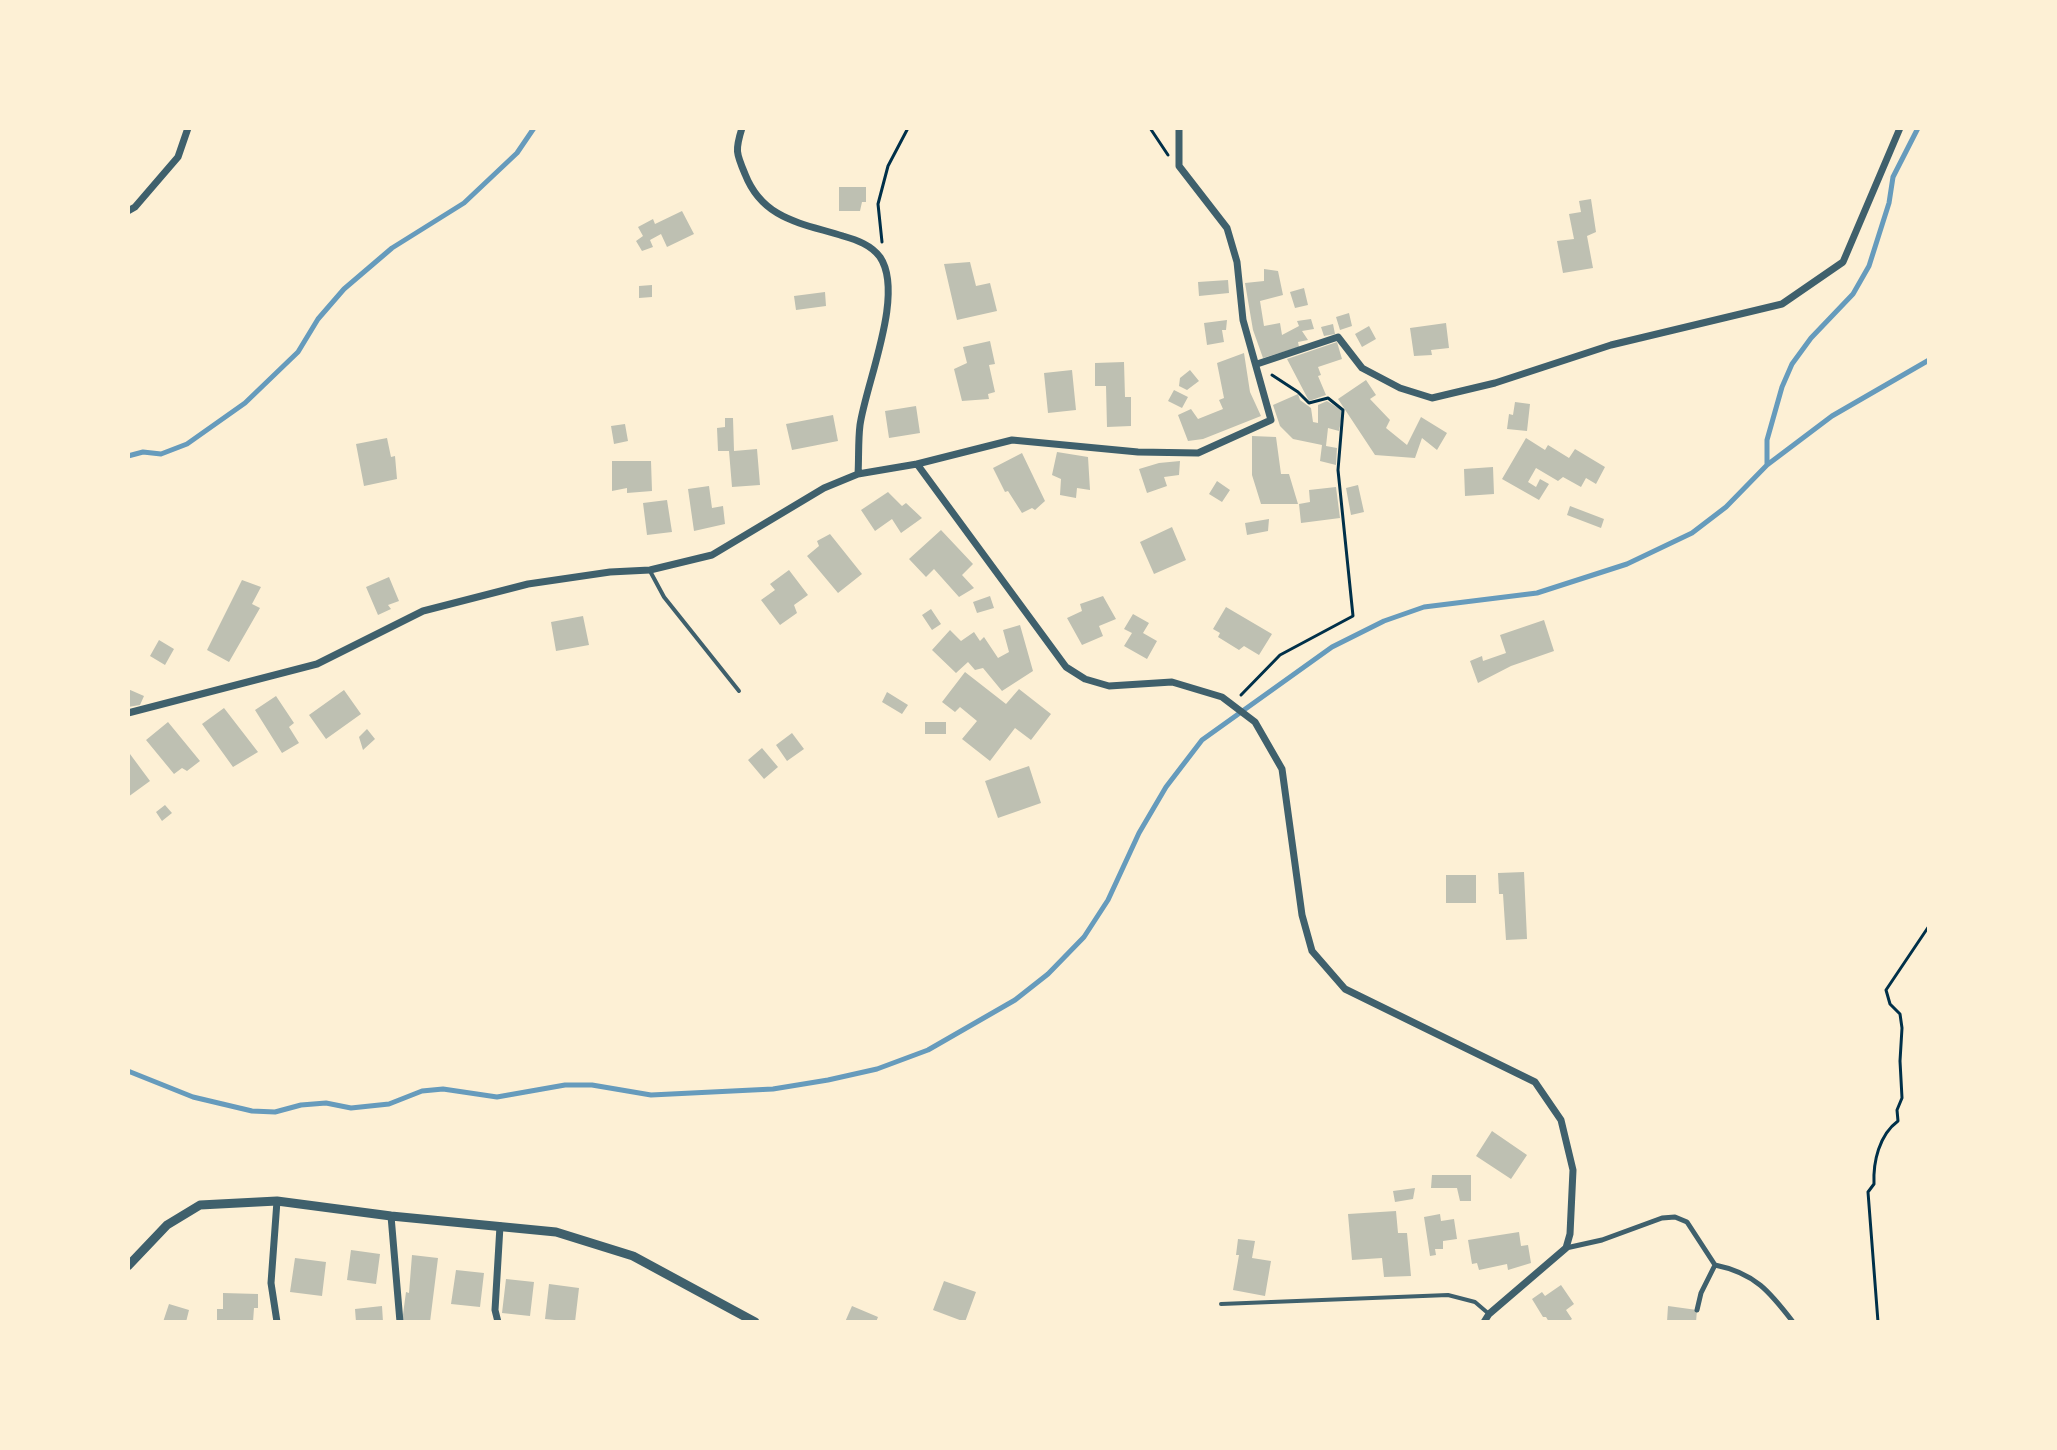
<!DOCTYPE html>
<html>
<head>
<meta charset="utf-8">
<style>
	body { margin:0 }
	#map { position:relative; width:2057px; height:1450px; overflow:hidden; background:#fdf0d5; font-family:"Alegreya Sans",sans-serif }
	canvas { display:block }
	.frame { position:absolute; inset:0; border:130px solid #fdf0d5; pointer-events:none }
</style>
</head>
<body>
<div id="map">
<canvas width="2057" height="1450"></canvas>
<div class="frame"></div>
</div>
<script>
const c = document.querySelector('canvas').getContext('2d');
c.lineJoin = 'round';
function trace(path, color, width, dash) { c.strokeStyle = color; c.lineWidth = width; c.lineCap = dash ? 'butt' : 'round'; c.setLineDash(dash || []); c.stroke(path); }
function fill(path, color) { c.fillStyle = color; c.fill(path, 'evenodd'); }
trace(new Path2D(`
	M128 456 143 452 161 454 187 444 245 403 298 352 318 319 344 289 392 248 464 203 517 153 534 128
	M1767 465 1832 416 1929 360
	M128 1071 193 1097 252 1111 275 1112 301 1105 326 1103 351 1108 389 1104 422 1091 443 1089 497 1097 565 1085H592L651 1095 773 1089 828 1080 877 1069 928 1050 1015 1000 1048 974 1084 937 1108 900 1139 833 1166 787 1202 740 1332 647 1384 621 1424 607 1537 593 1627 564 1692 533 1726 507 1767 465V440L1782 387 1792 364 1811 338 1853 294 1869 266 1889 203 1893 177 1918 128`), '#669bbc', 5);
fill(new Path2D(`
	M839 187H866V202H862L860 211H839Z
	M1591 199 1596 232 1587 236 1593 268 1563 273 1557 241 1574 239 1569 214 1581 212 1579 201Z
	M682 211 694 234 667 247 661 234 650 240 653 247 642 251 636 241 643 236 638 227 653 219 655 224Z
	M970 262 976 286 990 283 997 311 957 320 944 264Z
	M1264 269 1278 271 1283 295 1260 301 1264 326 1280 323 1282 335 1299 326 1297 321 1311 319 1314 329 1302 331 1308 340 1298 342 1299 347 1263 358 1253 330 1245 283 1264 281Z
	M1228 280 1229 293 1199 296 1198 282Z
	M652 285V297L639 298V286Z
	M1304 288 1308 305 1295 308 1290 292Z
	M825 292 826 306 796 310 794 296Z
	M1349 313 1352 326 1340 330 1336 317Z
	M1227 320 1226 330H1222L1224 342 1207 345 1204 323Z
	M1446 323 1449 348 1431 350 1432 355 1414 356 1410 328Z
	M1333 324 1335 334 1324 336 1321 327Z
	M1369 326 1376 339 1362 347 1355 334Z
	M990 341 995 364 989 365 995 392 988 394 989 399 962 401 954 369 967 363 963 347Z
	M1337 342 1342 359 1318 367 1321 375 1318 376 1326 395 1309 401 1287 359Z
	M1244 353 1250 392 1261 416 1203 439 1188 441 1178 415 1191 409 1198 419 1223 409 1219 400 1224 398 1217 363Z
	M1124 362 1125 397H1131V426L1107 427 1106 386H1095V363Z
	M1072 370 1076 410 1048 413 1044 373Z
	M1190 370 1199 381 1187 390 1179 386 1180 378Z
	M1366 380 1376 395 1370 399 1390 420 1386 428 1407 445 1421 417 1447 433 1437 450 1422 438 1415 458 1375 455 1338 399Z
	M1174 390 1188 397 1182 408 1168 401Z
	M1298 394 1300 400 1311 408 1313 422 1318 423V405L1327 401 1343 411 1339 431 1328 428 1326 446 1337 448 1336 465 1320 461 1322 445 1293 439 1280 426 1273 405Z
	M1515 402 1530 404 1527 431 1507 429 1509 414 1513 415Z
	M916 406 920 433 889 438 885 411Z
	M833 415 838 441 792 450 786 424Z
	M725 418H733L734 451 757 449 760 485 732 487 729 451H718L717 428 725 427Z
	M625 424 628 441 614 444 611 426Z
	M1252 436 1276 437 1281 474H1289L1298 504H1261L1252 475Z
	M387 438 391 457 395 456 397 479 364 486 356 444Z
	M1526 438 1545 450 1548 445 1569 458 1575 449 1605 467 1596 484 1586 478 1581 487 1563 477 1558 481 1536 468 1528 482 1536 487 1540 479 1549 484 1539 500 1502 479Z
	M1057 452 1088 457 1090 490 1077 488 1076 498 1060 495 1061 479 1052 475Z
	M1022 453 1045 501 1035 510 1032 508 1022 513 1008 491 1005 492 993 468Z
	M612 461H651L652 491 627 493V488L612 491Z
	M1180 461 1179 475 1164 477 1167 486 1147 493 1139 469 1159 463Z
	M1493 467 1494 494 1465 496 1464 469Z
	M1217 481 1230 490 1222 502 1209 494Z
	M1358 485 1364 512 1351 515 1346 488Z
	M709 486 712 508 723 506 725 524 694 531 688 489Z
	M1336 487 1340 518 1301 523 1299 504 1310 502 1309 490Z
	M888 492 902 506 906 503 922 518 901 533 892 519 875 531 861 510Z
	M667 500 672 532 647 535 643 503Z
	M1570 506 1604 519 1601 528 1567 515Z
	M1269 519 1268 531 1247 535 1245 523Z
	M1172 527 1186 560 1154 574 1140 542Z
	M941 530 973 564 962 575 974 588 959 597 934 569 926 577 909 559Z
	M830 534 862 574 838 593 807 556 819 546 817 541Z
	M789 570 808 595 794 605 797 613 780 625 761 600 775 590 770 584Z
	M389 577 399 601 388 605 391 609 378 615 366 587Z
	M242 580 261 587 252 604 260 608 229 662 207 650Z
	M990 596 994 608 977 613 973 602Z
	M1103 596 1116 619 1099 626 1103 636 1082 645 1067 618 1082 611 1080 604Z
	M1226 607 1272 634 1259 655 1244 646 1239 650 1218 637 1220 633 1213 629Z
	M931 609 941 624 932 630 922 615Z
	M1133 614 1149 623 1143 633 1157 641 1147 659 1124 646 1132 633 1124 629Z
	M583 616 589 645 556 651 551 622Z
	M1544 620 1554 651 1511 666 1478 683 1470 661 1482 656 1483 661 1506 653 1500 635Z
	M1020 625 1033 671 1002 691 983 668 975 670 968 662 956 673 932 650 950 630 961 641 974 632 980 641 984 637 998 658 1009 652 1003 630Z
	M159 640 174 649 165 665 150 656Z
	M965 672 1006 704 1019 689 1051 714 1031 740 1015 728 990 761 962 739 977 721 960 707 955 712 942 702Z
	M128 689 144 696 140 705 128 707Z
	M344 690 361 714 326 739 309 715Z
	M887 692 908 705 902 714 882 702Z
	M276 696 294 723 289 727 299 743 282 753 255 710Z
	M224 708 258 752 233 767 202 724Z
	M168 722 200 761 187 771 182 768 174 774 146 740Z
	M925 722H946V734H925Z
	M367 729 375 739 363 750 359 737Z
	M792 733 804 749 787 761 776 745Z
	M762 748 778 767 764 779 748 760Z
	M130 754 150 781 128 797V755Z
	M1029 766 1041 803 998 818 985 781Z
	M165 805 172 813 162 821 156 812Z
	M1524 872 1527 939 1506 940 1503 894H1499L1498 873Z
	M1446 875H1476V903H1446Z
	M1492 1131 1527 1155 1511 1179 1476 1156Z
	M1432 1175H1471V1201H1460L1457 1188H1431Z
	M1415 1188 1413 1199 1395 1202 1393 1191Z
	M1396 1211 1398 1233H1407L1411 1276 1384 1277 1382 1258 1352 1260 1348 1214Z
	M1440 1214 1441 1221 1454 1219 1457 1239 1443 1241V1249H1435L1436 1255 1430 1256 1424 1217Z
	M1519 1232 1521 1246 1528 1245 1531 1263 1508 1270 1507 1264 1479 1270 1477 1263 1472 1264 1468 1240Z
	M1238 1239 1255 1241 1252 1258 1271 1261 1265 1296 1233 1290 1239 1255H1236Z
	M351 1250 380 1254 376 1284 347 1280Z
	M412 1255 438 1258 430 1322H402L406 1292 409 1293Z
	M295 1258 326 1262 322 1296 290 1292Z
	M456 1270 484 1273 480 1307 451 1304Z
	M506 1279 534 1282 530 1316 502 1313Z
	M944 1281 976 1292 965 1322 933 1310Z
	M549 1284 579 1288 575 1322 545 1319Z
	M1561 1285 1574 1304 1566 1310 1572 1319 1568 1322H1549L1546 1317H1543L1532 1299 1542 1292 1545 1296Z
	M223 1293 258 1294V1308H254L253 1322H217V1309H223Z
	M169 1304 189 1310 186 1322H163Z
	M382 1306 383 1322H356L355 1309Z
	M852 1306 878 1317 876 1322H845Z
	M1668 1306 1697 1310 1696 1322H1667Z`), '#bec0b2');
trace(new Path2D(`
	M1150 128 1168 155
	M882 242 878 204 888 166 908 128
	M1241 695 1280 655 1353 616 1338 470 1343 410 1328 398 1309 403 1298 392 1272 375
	M1878 1322 1868 1192 1874 1184C1873 1162 1879 1135 1898 1121L1897 1110 1902 1098 1900 1061 1902 1028 1900 1014 1890 1004 1886 990 1929 926`), '#003049', 3);
trace(new Path2D(`
	M650 571 664 597 739 691
	M1221 1304 1448 1295 1475 1302 1489 1314`), '#3f606c', 4);
trace(new Path2D(`
	M1566 1248 1602 1240 1662 1218 1675 1217 1687 1222 1715 1265C1755 1273 1770 1292 1793 1322
	M1697 1310 1701 1293 1715 1265`), '#3f606c', 5);
trace(new Path2D(`
	M742 128C735 150 736 153 745 174 763 220 802 223 843 236 857 240 871 245 880 257 905 294 866 383 860 425 858 441 859 458 858 474
	M128 211 135 207 178 157 188 128
	M1257 364 1338 337 1362 368 1400 388 1432 398 1495 383 1611 345 1782 304 1843 262 1900 128
	M917 464 1066 667 1085 679 1109 686 1172 682 1222 697 1255 722 1282 769 1302 915 1312 951 1345 989 1535 1082 1561 1120 1573 1170 1570 1234 1566 1248 1489 1314 1484 1322
	M128 713 317 664 423 611 528 584 610 572 650 570 712 555 824 488 858 474 917 464 1012 440 1138 452 1198 453 1271 420 1243 320 1237 262 1227 228 1179 166V128
	M391 1216 400 1322
	M277 1322 271 1283 277 1201
	M498 1322 495 1310 500 1226`), '#3f606c', 7);
trace(new Path2D(`
	M128 1266 167 1225 200 1205 277 1201 391 1216 556 1232 633 1256 755 1322`), '#3f606c', 9);
</script>
</body>
</html>
